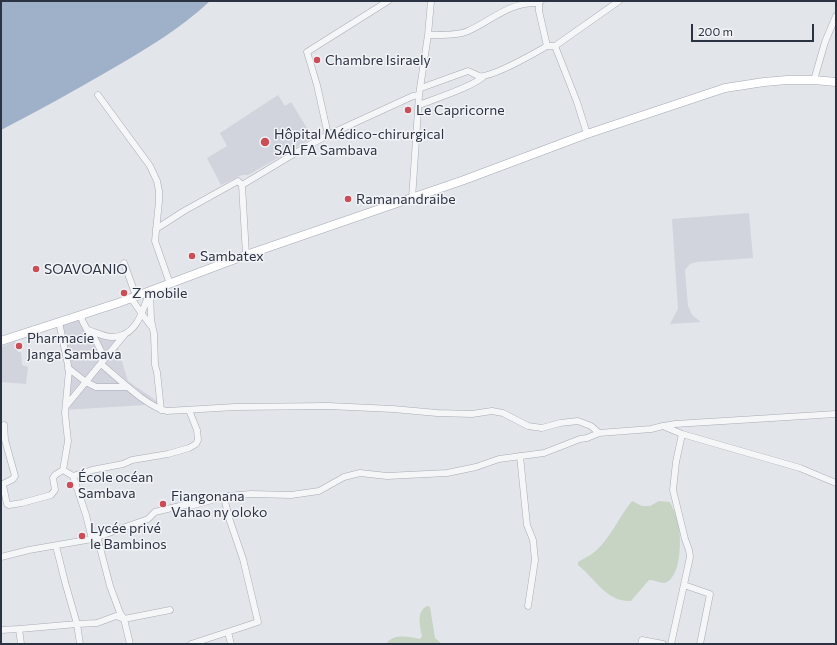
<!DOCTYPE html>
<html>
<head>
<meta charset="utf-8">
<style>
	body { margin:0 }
	#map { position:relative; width:837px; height:645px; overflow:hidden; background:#e2e5ea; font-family:Commissioner,sans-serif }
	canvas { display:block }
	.frame { position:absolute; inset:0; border:2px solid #2b3242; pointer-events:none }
	.scale { position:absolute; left:691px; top:24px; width:123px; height:18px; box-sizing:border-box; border:2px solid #2b3242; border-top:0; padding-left:5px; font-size:12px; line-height:14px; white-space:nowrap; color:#2b3242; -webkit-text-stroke:3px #f2f4f7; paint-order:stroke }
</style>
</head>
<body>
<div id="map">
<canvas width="837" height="645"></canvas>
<div class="frame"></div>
<div class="scale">200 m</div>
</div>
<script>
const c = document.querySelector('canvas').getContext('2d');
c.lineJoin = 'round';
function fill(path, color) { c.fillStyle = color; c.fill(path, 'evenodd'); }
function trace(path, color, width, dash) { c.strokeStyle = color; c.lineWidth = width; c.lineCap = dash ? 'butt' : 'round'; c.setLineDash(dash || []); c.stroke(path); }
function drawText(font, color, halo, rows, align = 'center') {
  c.font = font + ' Commissioner,sans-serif'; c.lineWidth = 3; c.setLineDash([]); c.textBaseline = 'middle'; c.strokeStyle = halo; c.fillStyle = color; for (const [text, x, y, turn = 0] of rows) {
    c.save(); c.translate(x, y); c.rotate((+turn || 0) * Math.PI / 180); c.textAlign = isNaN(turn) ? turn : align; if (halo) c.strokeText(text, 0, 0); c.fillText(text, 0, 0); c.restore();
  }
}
fill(new Path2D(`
	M278 95 285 106 291 102 313 138 248 175H242L221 185 207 158 227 146 220 133Z
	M749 213 753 258 697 262 690 264 685 270 688 306 692 315 701 322 670 324 678 309 672 219Z
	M83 316 85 322 91 328 111 336 118 348 128 381 161 404 64 410 67 366 57 325Z
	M15 341 18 352H21L22 365 28 367 26 384 1 382V347Z`), '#d1d4dc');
fill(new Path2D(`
	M632 501 642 506H650L659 501 670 502C672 507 676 513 677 519 682 533 682 574 667 582 662 585 655 579 649 580L631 601C606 602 596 579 578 565V562C582 559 588 557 592 554 610 540 618 518 632 501Z
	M427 606 430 607 435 638 442 644H386C394 633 408 637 420 639L422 636C420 626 416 612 427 606Z`), '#c7d4c4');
fill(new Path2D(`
	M1 1H210C179 30 146 49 110 70 74 91 38 111 1 130Z`), '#9fb0c9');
const minor = new Path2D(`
	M541 1 539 3V11L547 46
	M428 35C440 35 457 36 468 31 493 20 508 2 539 3
	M555 46 577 102 587 134
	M814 80 825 42 836 16
	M421 88 468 71C471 72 476 75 479 76 491 78 535 53 547 46H555L619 1
	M98 95 150 166 157 181 159 191V201L155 241 170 284
	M419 105C434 99 475 86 484 76
	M328 135 317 85 307 52 388 1
	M412 199 419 95 428 35 431 1
	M156 229 184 211 238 181 242 185
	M246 255 242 185 302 149 328 135 413 96 419 95
	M124 263 136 296
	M150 291 151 320 154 334 155 365 157 372 161 410
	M131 298 142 314 151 326
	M80 315 83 322 91 337 95 339 103 355 101 364C117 377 148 408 167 411L235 407 328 406 393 409 437 413 472 414 492 411 503 413 528 426 542 428 560 423 578 421 591 426 599 433
	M59 322 69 370 65 413 68 441 63 470 73 476 86 515 92 539
	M88 330C95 332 104 337 112 337 135 337 142 314 148 296
	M68 368 86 382 96 387H128
	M66 406 125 334
	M664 426 675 424 836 414
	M520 456 527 525 533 540 535 560 528 606
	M73 476 92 470 123 464 132 460 168 454 189 448 196 444 198 440 197 430 189 410
	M1 485 13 479 15 476 5 440 4 425
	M3 485 7 504 9 505 22 503 51 495 55 490 53 478 55 475 63 470
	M97 536 110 586 120 613 124 619 130 644
	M56 546 65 582 77 624 80 644
	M1 557 29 550 92 539 148 519 155 512 184 505H194L219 498H224L228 496 251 494 291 495 319 491 344 477 360 473 387 476 447 473 476 467 499 459 544 453 580 439 587 438 599 433 651 429 663 426 682 434 800 468 836 483
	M684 585 710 594 700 644
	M1 630 19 629
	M228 632 231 644
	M21 644 19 629 77 624 97 623 116 616 124 619 170 610
	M191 644 258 622 243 559 230 521 224 498
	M641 644 642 640 663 644
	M671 644 690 557 689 550 685 539 673 490 676 462 682 434`);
const major = new Path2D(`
	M1 341 118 303 246 255 464 180 587 134 725 88 764 82 787 80H814L836 82`);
trace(minor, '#a7acb4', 7);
trace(major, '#a2a9b5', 9);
trace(minor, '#f5f6f8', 6);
trace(major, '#fff', 8);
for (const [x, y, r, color] of [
	[317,60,4,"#ca4d57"],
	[408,110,4,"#ca4d57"],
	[265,142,5,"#ca4d57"],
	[348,199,4,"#ca4d57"],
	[192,256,4,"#ca4d57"],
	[36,269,4,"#ca4d57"],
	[124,293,4,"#ca4d57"],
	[19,346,4,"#ca4d57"],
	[70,485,4,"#ca4d57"],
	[163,504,4,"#ca4d57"],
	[82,536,4,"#ca4d57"]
]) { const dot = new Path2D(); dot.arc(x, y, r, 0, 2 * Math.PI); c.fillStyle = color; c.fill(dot); trace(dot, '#f2f4f7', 1.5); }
drawText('14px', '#2b3242', '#f2f4f7', [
	["Chambre Isiraely",325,60],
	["Le Capricorne",416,110],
	["Hôpital Médico-chirurgical",274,134],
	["SALFA Sambava",274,150],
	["Ramanandraibe",356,199],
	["Sambatex",200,256],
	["SOAVOANIO",44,269],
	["Z mobile",132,293],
	["Pharmacie",27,338],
	["Janga Sambava",27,354],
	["École océan",78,477],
	["Sambava",78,493],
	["Fiangonana",171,496],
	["Vahao ny oloko",171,512],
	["Lycée privé",90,528],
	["le Bambinos",90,544]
], 'left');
</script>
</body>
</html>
